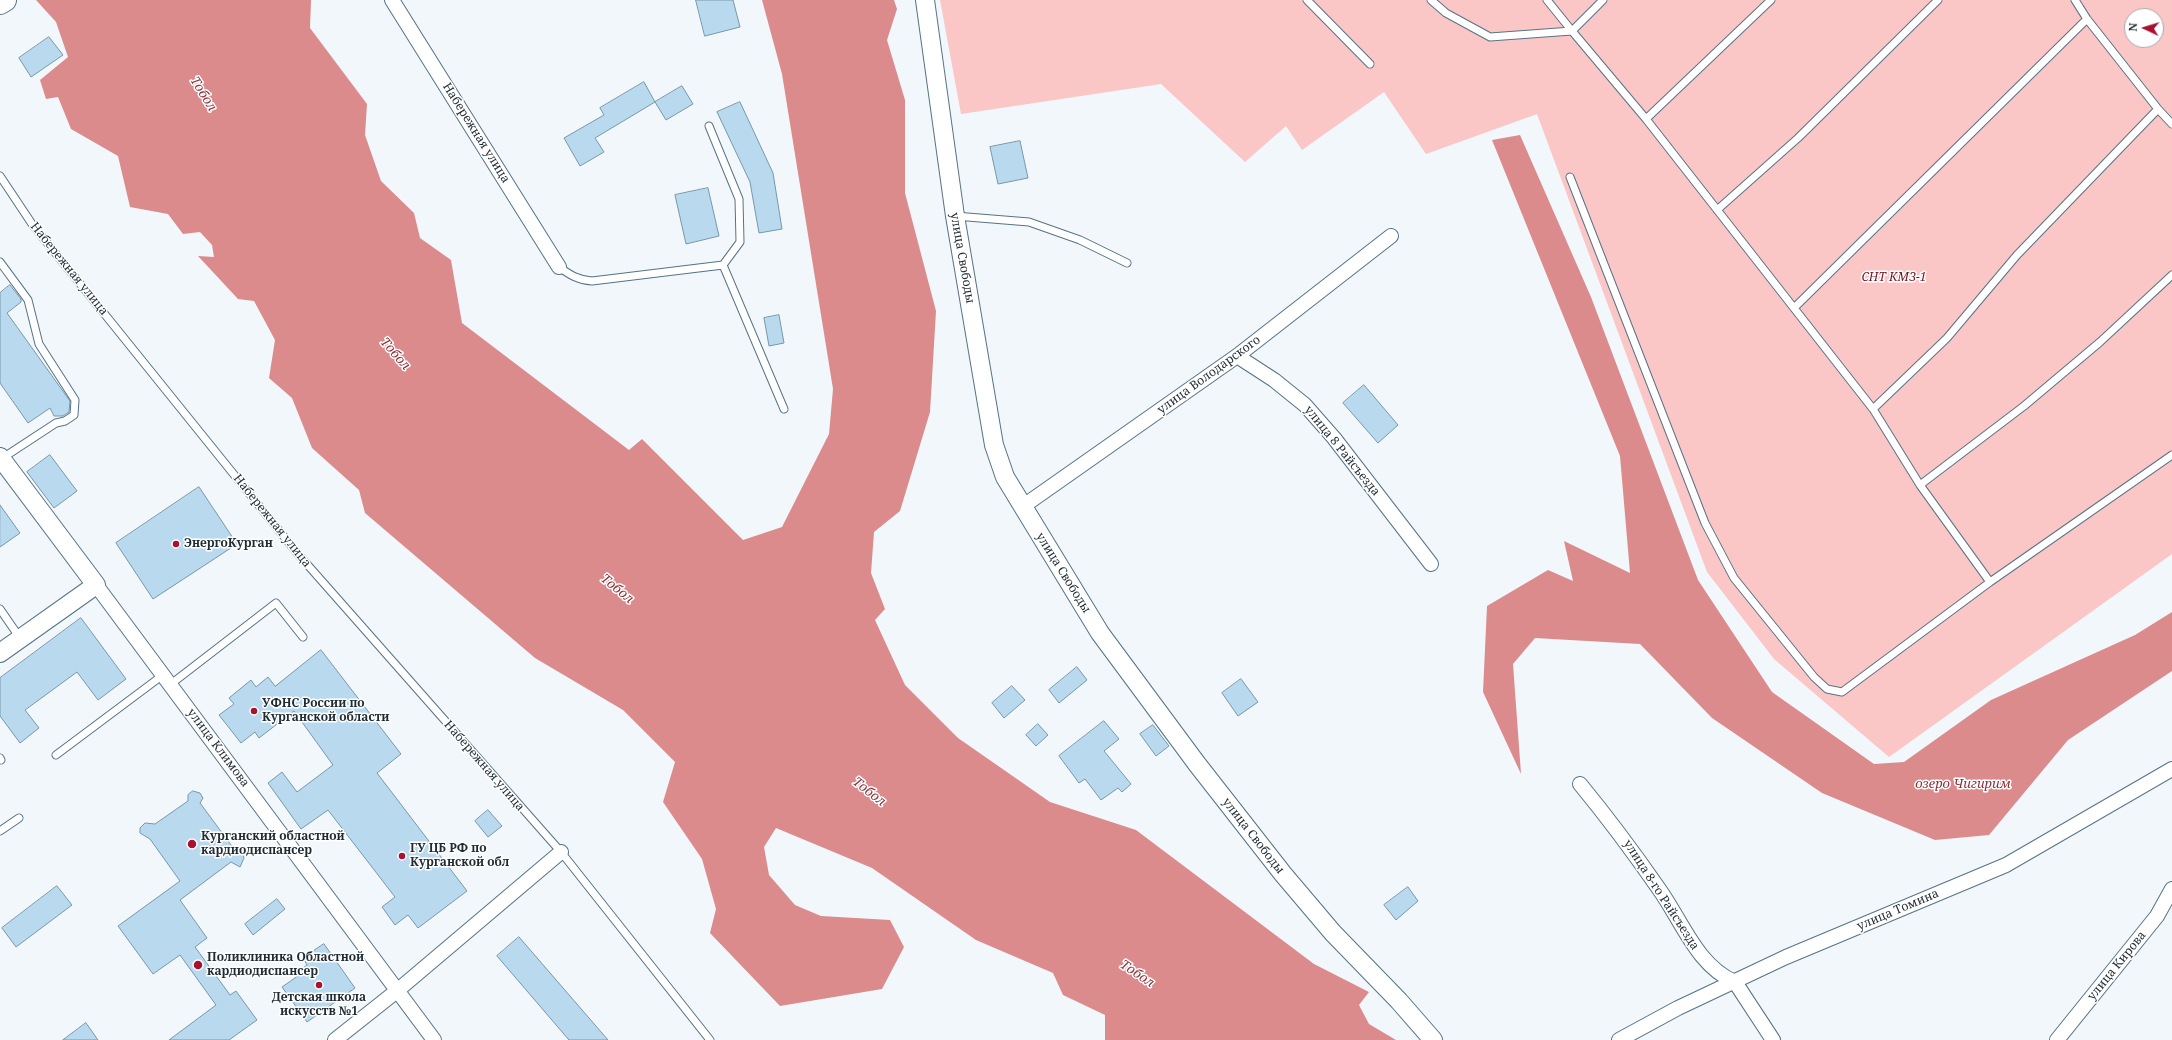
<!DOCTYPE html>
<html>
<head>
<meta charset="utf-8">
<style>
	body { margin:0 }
	#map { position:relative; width:2172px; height:1040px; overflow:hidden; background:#f1f7fb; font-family:"Noto Serif",serif }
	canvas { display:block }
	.north { position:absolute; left:2124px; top:8px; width:40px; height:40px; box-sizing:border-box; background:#fff; border:1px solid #a5aaad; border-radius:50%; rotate:274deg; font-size:11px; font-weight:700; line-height:16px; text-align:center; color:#1f2b33 }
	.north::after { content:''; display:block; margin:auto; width:14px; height:18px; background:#a91131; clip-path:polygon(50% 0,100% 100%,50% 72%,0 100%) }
</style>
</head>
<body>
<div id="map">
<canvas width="2172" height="1040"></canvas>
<div class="north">N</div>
</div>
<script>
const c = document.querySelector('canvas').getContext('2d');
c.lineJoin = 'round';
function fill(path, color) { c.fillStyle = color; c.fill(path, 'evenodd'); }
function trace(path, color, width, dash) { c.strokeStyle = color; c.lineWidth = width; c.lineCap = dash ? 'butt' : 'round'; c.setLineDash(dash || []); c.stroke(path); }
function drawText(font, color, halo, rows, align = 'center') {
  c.font = font + ' "Noto Serif",serif'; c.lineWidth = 3; c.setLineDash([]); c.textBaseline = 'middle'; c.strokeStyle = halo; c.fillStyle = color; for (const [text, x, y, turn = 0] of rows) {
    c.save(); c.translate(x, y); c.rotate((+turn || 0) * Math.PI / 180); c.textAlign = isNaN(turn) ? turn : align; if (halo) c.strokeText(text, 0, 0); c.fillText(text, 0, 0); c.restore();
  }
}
fill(new Path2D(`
	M940 0H2172V554L1889 757 1774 659 1707 572 1537 114 1426 154 1384 92 1302 150 1286 126 1245 162 1161 84 961 114ZM2132 16H2156V40H2132Z`), '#fbc6c6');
fill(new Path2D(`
	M36 0H311L310 28 367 104 365 135 381 181 414 213 420 238 451 260 462 323 629 450 642 439 743 540 782 527 829 434 833 389 782 74 762 0H894L897 9 887 40 905 100V193L936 311 930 412 900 511 874 532 871 573 885 609 875 620 905 685 958 738 1050 802 1136 830 1314 964 1369 992 1359 1005 1369 1024 1396 1040H1105V1015L1063 995 1053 973 976 940 872 868 776 828 764 847 769 875 795 905 821 916 890 920 904 947 882 989 780 1006 710 933 716 909 702 859 663 802 675 762 623 710 535 658 365 513 359 490 312 448 292 398 269 378 275 340 254 301 238 299 198 256 214 257 212 245 200 232 183 234 168 214 130 207 118 156 71 129 58 97 46 99 40 80 68 57 56 22Z
	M1520 135 1591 297 1698 580 1772 692 1874 764 1904 762 1991 700 2135 635 2172 612V671L2068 740 1989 835 1935 840 1822 793 1712 718 1640 644 1535 638 1513 664 1521 774 1483 692 1487 606 1548 570 1573 581 1564 541 1630 573 1620 456 1492 140Z`), '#dc8b8d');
const building = new Path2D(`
	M696 0H733L740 27 705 36Z
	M49 37 63 55 31 77 19 58Z
	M644 82 655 102 595 138 604 152 580 166 564 138 604 115 600 108Z
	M682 86 693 104 666 120 655 102Z
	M740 102 773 173 782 229 759 233 750 182 717 112Z
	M1020 141 1028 178 998 184 990 147Z
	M708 188 719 236 686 244 675 195Z
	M10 285 21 299V302L7 313 70 401 69 412 63 416H54L50 408 28 423 0 383V293Z
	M779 315 784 343 769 346 764 318Z
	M1364 385 1398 425 1378 443 1343 403Z
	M50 455 77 491 54 508 27 472Z
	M199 487 237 544 153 599 116 543Z
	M0 505 20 533 0 547Z
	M81 618 126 679 98 700 77 672 25 710 39 728 20 743 0 716V678Z
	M321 650 401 754 377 773 467 891 418 928 408 915 395 925 382 907 395 897 328 810 301 829 268 783 282 772 297 792 333 765 294 711 259 738 255 732 241 743 219 715 234 704 229 698 251 680 256 687 268 677 275 686Z
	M1077 667 1087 680 1059 703 1049 690Z
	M1241 679 1258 702 1238 716 1222 693Z
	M1012 686 1025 700 1004 718 992 703Z
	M1104 721 1119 739 1104 751 1131 784 1122 792 1118 788 1101 800 1085 779 1079 783 1059 756Z
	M1038 724 1048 735 1036 746 1026 735Z
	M1153 725 1169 746 1156 756 1140 734Z
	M193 791 200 793 203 798 200 803 234 849 242 851 244 858 240 867 231 862 180 900 207 938 195 947 230 995 236 991 257 1020 229 1040H169L216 1005 180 955 153 974 118 926 180 881 150 839 140 833V828L145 823 155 824 188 801V795Z
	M488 810 502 826 488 837 475 821Z
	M57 886 72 905 16 947 2 928Z
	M1408 887 1418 901 1396 920 1384 905Z
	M277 899 285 909 253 935 245 924Z
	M519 937 608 1040H569L497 956Z
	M324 944 355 988 307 1022 282 987 302 973 300 970 307 965 303 958Z
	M86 1023 98 1040H63Z`);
fill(building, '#b9d9ee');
trace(building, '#7897aa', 1);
const service = new Path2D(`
	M1307 0 1370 64
	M1431 0 1446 13 1490 37 1572 31 1646 119 1873 409 1920 485 1990 582
	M1547 0 1572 31 1603 0
	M2075 0 2087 19 2158 109 2172 124
	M1646 119 1771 0
	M0 176 32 224 298 554 561 852 710 1040
	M1570 177 1705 523 1734 578 1814 677 1827 689 1842 692 1990 582 2172 455
	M1717 210 1798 138 1938 0
	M955 216 1029 222 1080 240 1127 263
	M0 262 28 300 39 344 75 400 74 415 65 421 56 423 1 459
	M723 265 784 409
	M559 267C570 275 578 280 592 281L723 265 740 242 739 199 709 126
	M1794 308 2087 19
	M1873 409 1947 338 2017 255 2158 109
	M1920 485 2024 406 2100 342 2172 275
	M0 609 20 638
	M171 684 276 603 303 637
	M56 755 163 675
	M0 758 1 760
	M0 831 19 818`);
const minor = new Path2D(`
	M392 0 559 267
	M1237 356 1274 380 1305 405 1334 438 1431 564
	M1022 507 1237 356 1391 236
	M96 585 434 1040
	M1580 784C1608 818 1634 853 1659 889 1682 921 1697 966 1735 982L1773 1040
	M335 1040 398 990 561 852
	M1619 1040 1678 1008 1786 957 2006 865 2172 769
	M2057 1040 2157 916 2172 889`);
const tertiary = new Path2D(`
	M925 0 955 216 994 445 1005 477 1100 633 1197 764 1283 874 1333 933 1399 1001 1433 1040
	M0 457 96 585 0 653`);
const primary = new Path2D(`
	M0 3 5 0`);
trace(service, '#567386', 9);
trace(minor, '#567386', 16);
trace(tertiary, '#567386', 20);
trace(primary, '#567386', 24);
trace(service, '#fff', 7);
trace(minor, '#fff', 14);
trace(tertiary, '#fff', 18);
trace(primary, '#fff', 22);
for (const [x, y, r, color] of [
	[176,544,4,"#a91131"],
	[254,711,4,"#a91131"],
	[192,844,5,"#a91131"],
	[402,856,4,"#a91131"],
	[198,965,5,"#a91131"],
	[319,985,4,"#a91131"]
]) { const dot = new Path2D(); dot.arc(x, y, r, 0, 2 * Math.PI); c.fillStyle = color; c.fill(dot); trace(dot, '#fff', 1.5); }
drawText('12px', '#1f2b33', '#fff', [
	["Набережная улица",476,133,58],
	["улица Свободы",962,258,80],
	["Набережная улица",69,269,51],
	["улица Володарского",1209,375,-36],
	["улица 8 Райсъезда",1342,451,51],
	["Набережная улица",272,521,51],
	["улица Свободы",1063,573,58],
	["улица Климова",218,748,53],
	["Набережная улица",484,766,49],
	["улица Свободы",1253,836,52],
	["улица 8-го Райсъезда",1661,895,57],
	["улица Томина",1898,910,-23],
	["улица Кирова",2117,966,-51]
]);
drawText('italic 12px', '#721121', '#fff', [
	["СНТ КМЗ-1",1894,278]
]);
drawText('bold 12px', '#1f2b33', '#fff', [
	["ЭнергоКурган",184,544],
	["УФНС России по",262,704],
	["Курганской области",262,718],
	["Курганский областной",201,837],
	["кардиодиспансер",201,851],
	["ГУ ЦБ РФ по",410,849],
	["Курганской обл",410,863],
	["Поликлиника Областной",207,958],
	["кардиодиспансер",207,972],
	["Детская школа",319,998,"center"],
	["искусств №1",319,1012,"center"]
], 'left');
drawText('italic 13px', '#8e2e37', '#fff', [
	["Тобол",203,94,58],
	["Тобол",395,354,49],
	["Тобол",617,589,39],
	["озеро Чигирим",1963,784],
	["Тобол",869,792,38],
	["Тобол",1137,974,34]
]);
</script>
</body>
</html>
